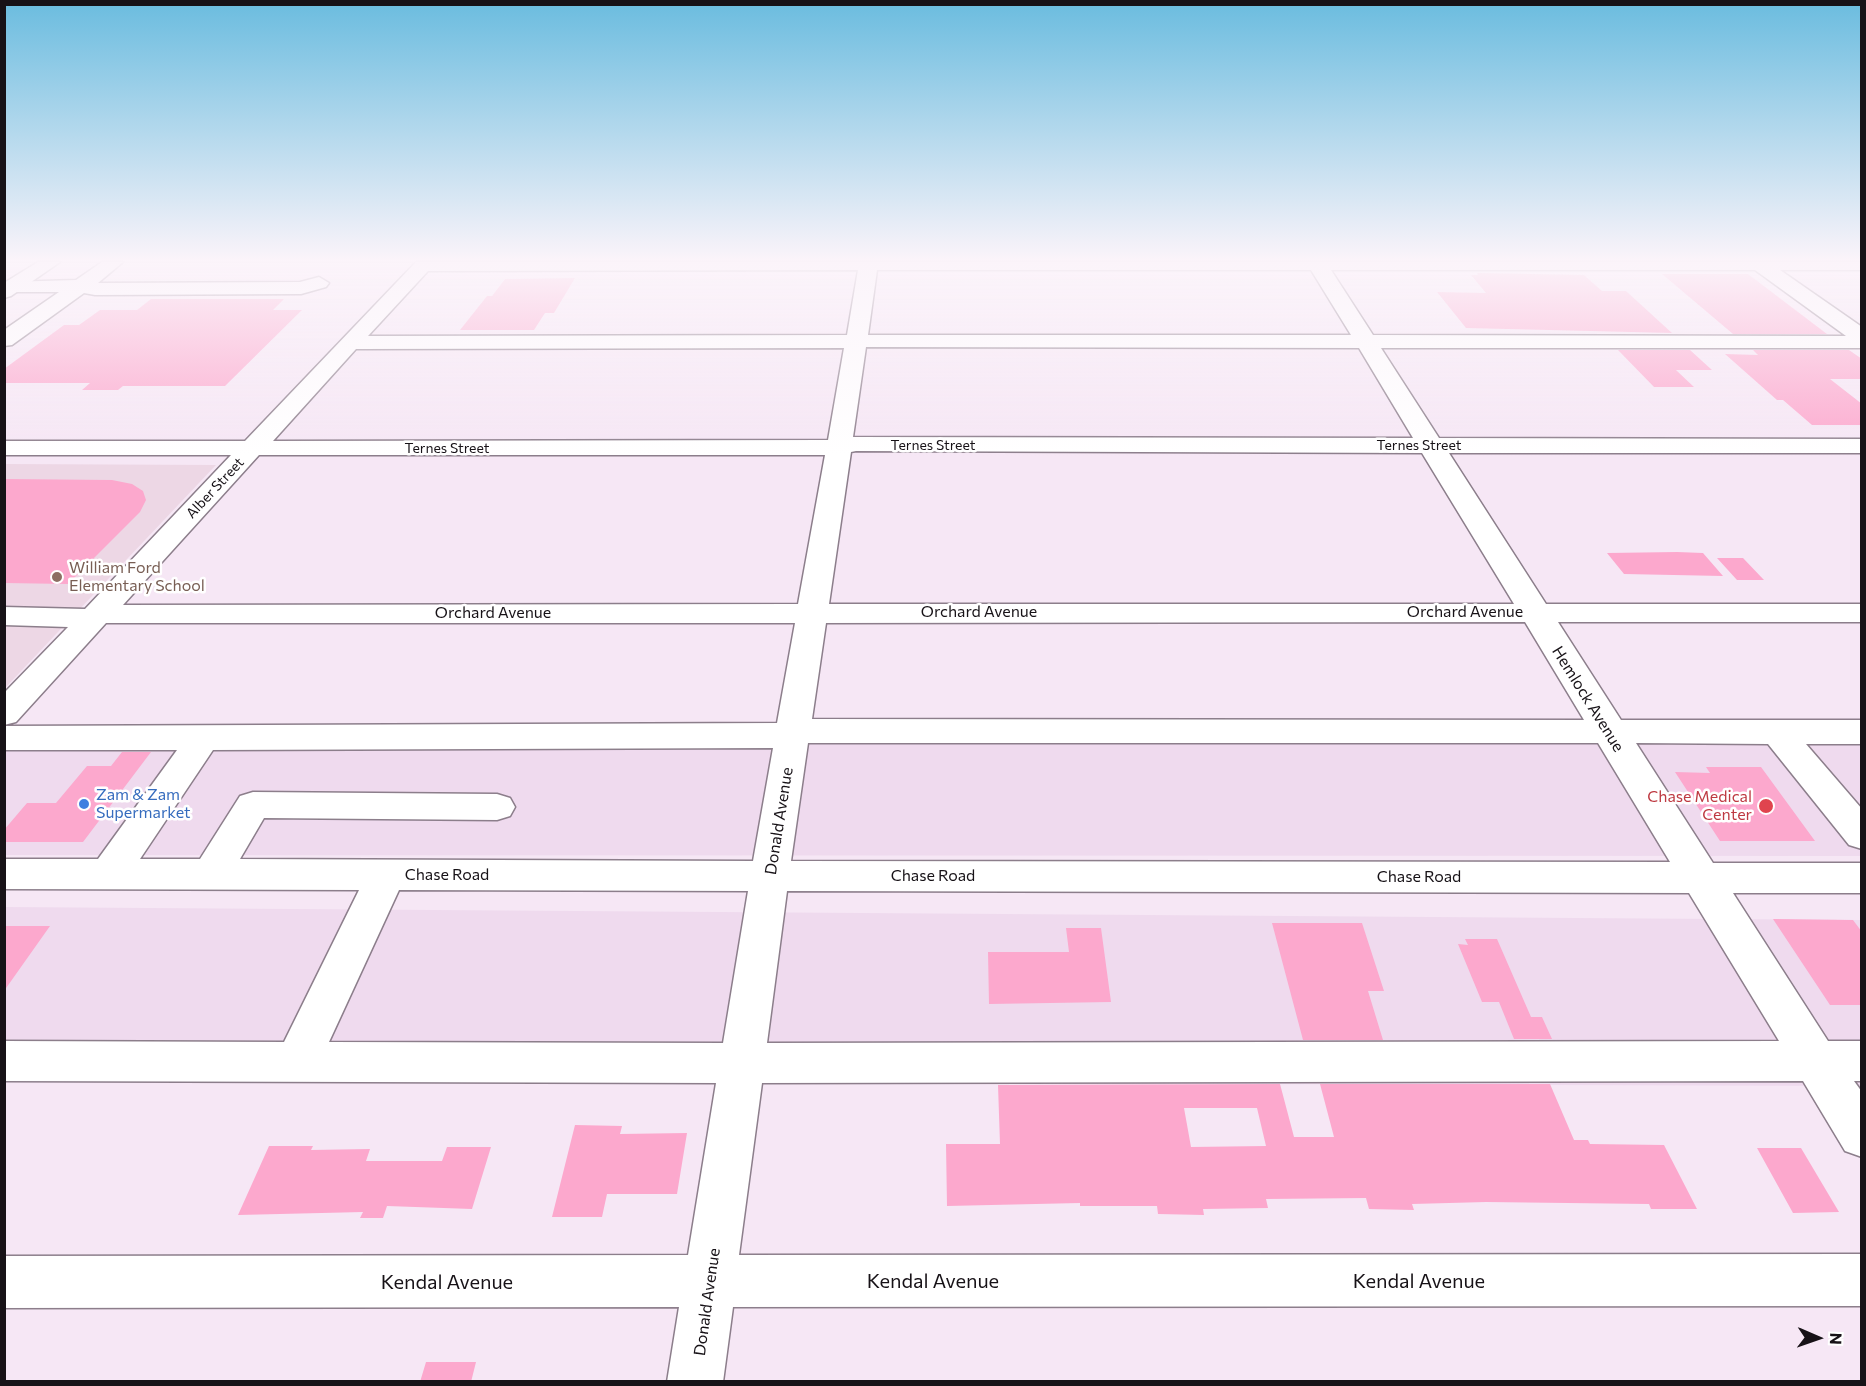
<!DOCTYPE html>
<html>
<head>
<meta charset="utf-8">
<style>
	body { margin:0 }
	#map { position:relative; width:1866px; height:1386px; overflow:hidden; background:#f6e7f5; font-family:Commissioner,sans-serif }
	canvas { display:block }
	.frame { position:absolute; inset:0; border:6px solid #171217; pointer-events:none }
	.north { position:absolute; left:1788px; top:1308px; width:60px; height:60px; -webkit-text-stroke:4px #fff; paint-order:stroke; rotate:92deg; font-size:16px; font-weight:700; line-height:24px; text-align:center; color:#171217 }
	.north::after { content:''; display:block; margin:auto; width:21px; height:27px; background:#171217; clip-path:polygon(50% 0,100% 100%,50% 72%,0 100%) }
</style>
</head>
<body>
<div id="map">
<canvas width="1866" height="1386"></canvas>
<div class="frame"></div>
<div class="north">N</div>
</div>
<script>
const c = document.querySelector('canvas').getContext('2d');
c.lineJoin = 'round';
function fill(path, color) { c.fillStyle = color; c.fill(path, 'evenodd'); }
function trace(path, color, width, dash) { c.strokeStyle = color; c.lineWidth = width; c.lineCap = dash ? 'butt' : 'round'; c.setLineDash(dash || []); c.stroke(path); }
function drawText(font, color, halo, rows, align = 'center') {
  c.font = font + ' Commissioner,sans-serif'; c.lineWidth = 5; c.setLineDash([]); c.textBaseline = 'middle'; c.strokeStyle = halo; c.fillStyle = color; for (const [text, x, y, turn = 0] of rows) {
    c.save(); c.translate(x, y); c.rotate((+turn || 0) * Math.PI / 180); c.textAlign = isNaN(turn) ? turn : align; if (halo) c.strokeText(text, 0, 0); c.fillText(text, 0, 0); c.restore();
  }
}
fill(new Path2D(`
	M1861 723V856L5 855 4 746Z
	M5 907 1861 920V1086L5 1080Z`), '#efdaee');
fill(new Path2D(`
	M5 464 216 465 5 688Z`), '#edd7e5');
fill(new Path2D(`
	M1477 273 1584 275 1602 291H1626L1672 333 1466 328 1437 292 1486 293 1471 275H1478Z
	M1662 274H1748L1827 334H1733Z
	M575 278 554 313H545L534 330H460L487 296H492L505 279Z
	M151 299H284L273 310H302L225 386H123L118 390H82L90 383H4V369L64 325H79L100 310H137Z
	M1618 350H1690L1712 370H1676L1694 387H1654Z
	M1753 350H1849L1862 359V379H1830L1862 404V425H1812L1783 400H1777L1725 354 1758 355Z
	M4 479 112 480 132 484 143 491 146 500 140 512 68 584 4 583Z
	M1677 552 1703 553 1723 576 1624 574 1607 553Z
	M1717 558H1743L1764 580H1737Z
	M122 752H151L83 842H4V830L27 803H56L87 766H111Z
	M1706 767H1761L1815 841H1720L1675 772 1710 773Z
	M1773 919 1853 920 1862 932V1005H1830Z
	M1272 923H1362L1384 991H1368L1383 1040H1303Z
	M4 926H50L4 991Z
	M1066 928H1101L1111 1002 989 1004 988 952H1069Z
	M1465 939H1497L1531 1017H1542L1552 1039H1514L1499 1002H1482L1458 944 1468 945Z
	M1280 1084 1294 1137H1334L1320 1084H1550L1574 1140H1588L1590 1144 1664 1145 1697 1209H1651L1649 1204 1486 1202 1412 1204 1414 1210 1369 1209 1366 1198 1266 1199 1268 1208 1203 1209 1204 1215 1158 1214 1157 1206H1080V1203L947 1206 946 1144H1000L998 1085ZM1184 1108H1257L1266 1146 1191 1147Z
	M575 1125 622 1126 620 1134 687 1133 677 1194H607L602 1217H552Z
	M269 1146H313L311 1150 370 1149 366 1161H442L447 1147H491L472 1209 387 1206 383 1218H360L363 1212 238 1215Z
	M1757 1148H1801L1839 1212 1793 1213Z
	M426 1362H476L471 1382H420Z`), '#fca8cd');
const minor = new Path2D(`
	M102 262H123L98 283 300 282 319 277 329 283 326 287 301 294 95 295 84 293 12 345 4 346V330L59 292H14L4 286 7 282 76 280Z
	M416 262H1862V270H1780L1862 327V348H1381L1439 438 1862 439V453H1449L1546 604H1862V622H1558L1621 720H1862V744H1806L1862 809V849L1849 845 1768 744 1636 743 1713 863H1862V893H1733L1828 1041H1862V1081H1854L1862 1092V1157L1845 1151 1803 1081 762 1083 739 1255 1862 1254V1306L733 1307 723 1382H667L679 1307 4 1308V1256L688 1255 716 1083 4 1081V1041L284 1042 359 890 4 889V859H98L177 750H4V726L777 723 795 623H106L16 722 4 725V693L68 627 4 625V607L85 609 231 455H4V441H245ZM858 270 847 335 368 336 428 271ZM877 270H1311L1351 335H868ZM1331 270H1755L1846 336 1373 335ZM866 347 1359 348 1413 438 853 437ZM844 348 828 440 273 441 356 349ZM856 451 1422 453 1514 604H829L851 452ZM259 455H825L798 604 123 605ZM1525 622 1584 720 812 719 826 623ZM808 743H1598L1670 862 791 861ZM773 748 753 861 240 859 264 818 497 820 510 816 515 807 510 798 497 794 253 792 240 796 200 859H140L213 750ZM399 890 748 891 723 1043 329 1042ZM787 891 1689 893 1779 1041 767 1043Z`);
const major = new Path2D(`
	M38 262H60L11 296 4 298V283Z`);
trace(minor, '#8c7e8b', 3);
trace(major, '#8c7e8b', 3);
fill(minor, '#fff');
fill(major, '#fff');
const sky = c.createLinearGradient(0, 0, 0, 456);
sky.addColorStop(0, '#6abcdf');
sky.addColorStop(0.57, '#fbf4fa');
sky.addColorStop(1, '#fbf4fa00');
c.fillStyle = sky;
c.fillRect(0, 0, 1866, 456);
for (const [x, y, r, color] of [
	[57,577,6,"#8d6e63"],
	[84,804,6,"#3f7fe0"],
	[1766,806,8,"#e0444e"]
]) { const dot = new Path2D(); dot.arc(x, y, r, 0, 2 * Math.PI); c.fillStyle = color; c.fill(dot); trace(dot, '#fff', 2); }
drawText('14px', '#171217', '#fff', [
	["Ternes Street",933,445],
	["Ternes Street",1419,445],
	["Ternes Street",447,448],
	["Alber Street",215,488,-47]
]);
drawText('16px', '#785e54', '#fff', [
	["William Ford",69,568],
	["Elementary School",69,586]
], 'left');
drawText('16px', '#171217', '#fff', [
	["Orchard Avenue",979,612],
	["Orchard Avenue",1465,612],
	["Orchard Avenue",493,613],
	["Hemlock Avenue",1588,699,58],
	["Donald Avenue",779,821,-81],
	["Chase Road",447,875],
	["Chase Road",933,876],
	["Chase Road",1419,877],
	["Donald Avenue",707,1302,-82]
]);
drawText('16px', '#366cbe', '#fff', [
	["Zam & Zam",96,795],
	["Supermarket",96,813]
], 'left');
drawText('16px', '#be3a42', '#fff', [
	["Chase Medical",1752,797],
	["Center",1752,815]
], 'right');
drawText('20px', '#171217', '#fff', [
	["Kendal Avenue",933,1281],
	["Kendal Avenue",1419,1281],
	["Kendal Avenue",447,1282]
]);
</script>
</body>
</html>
